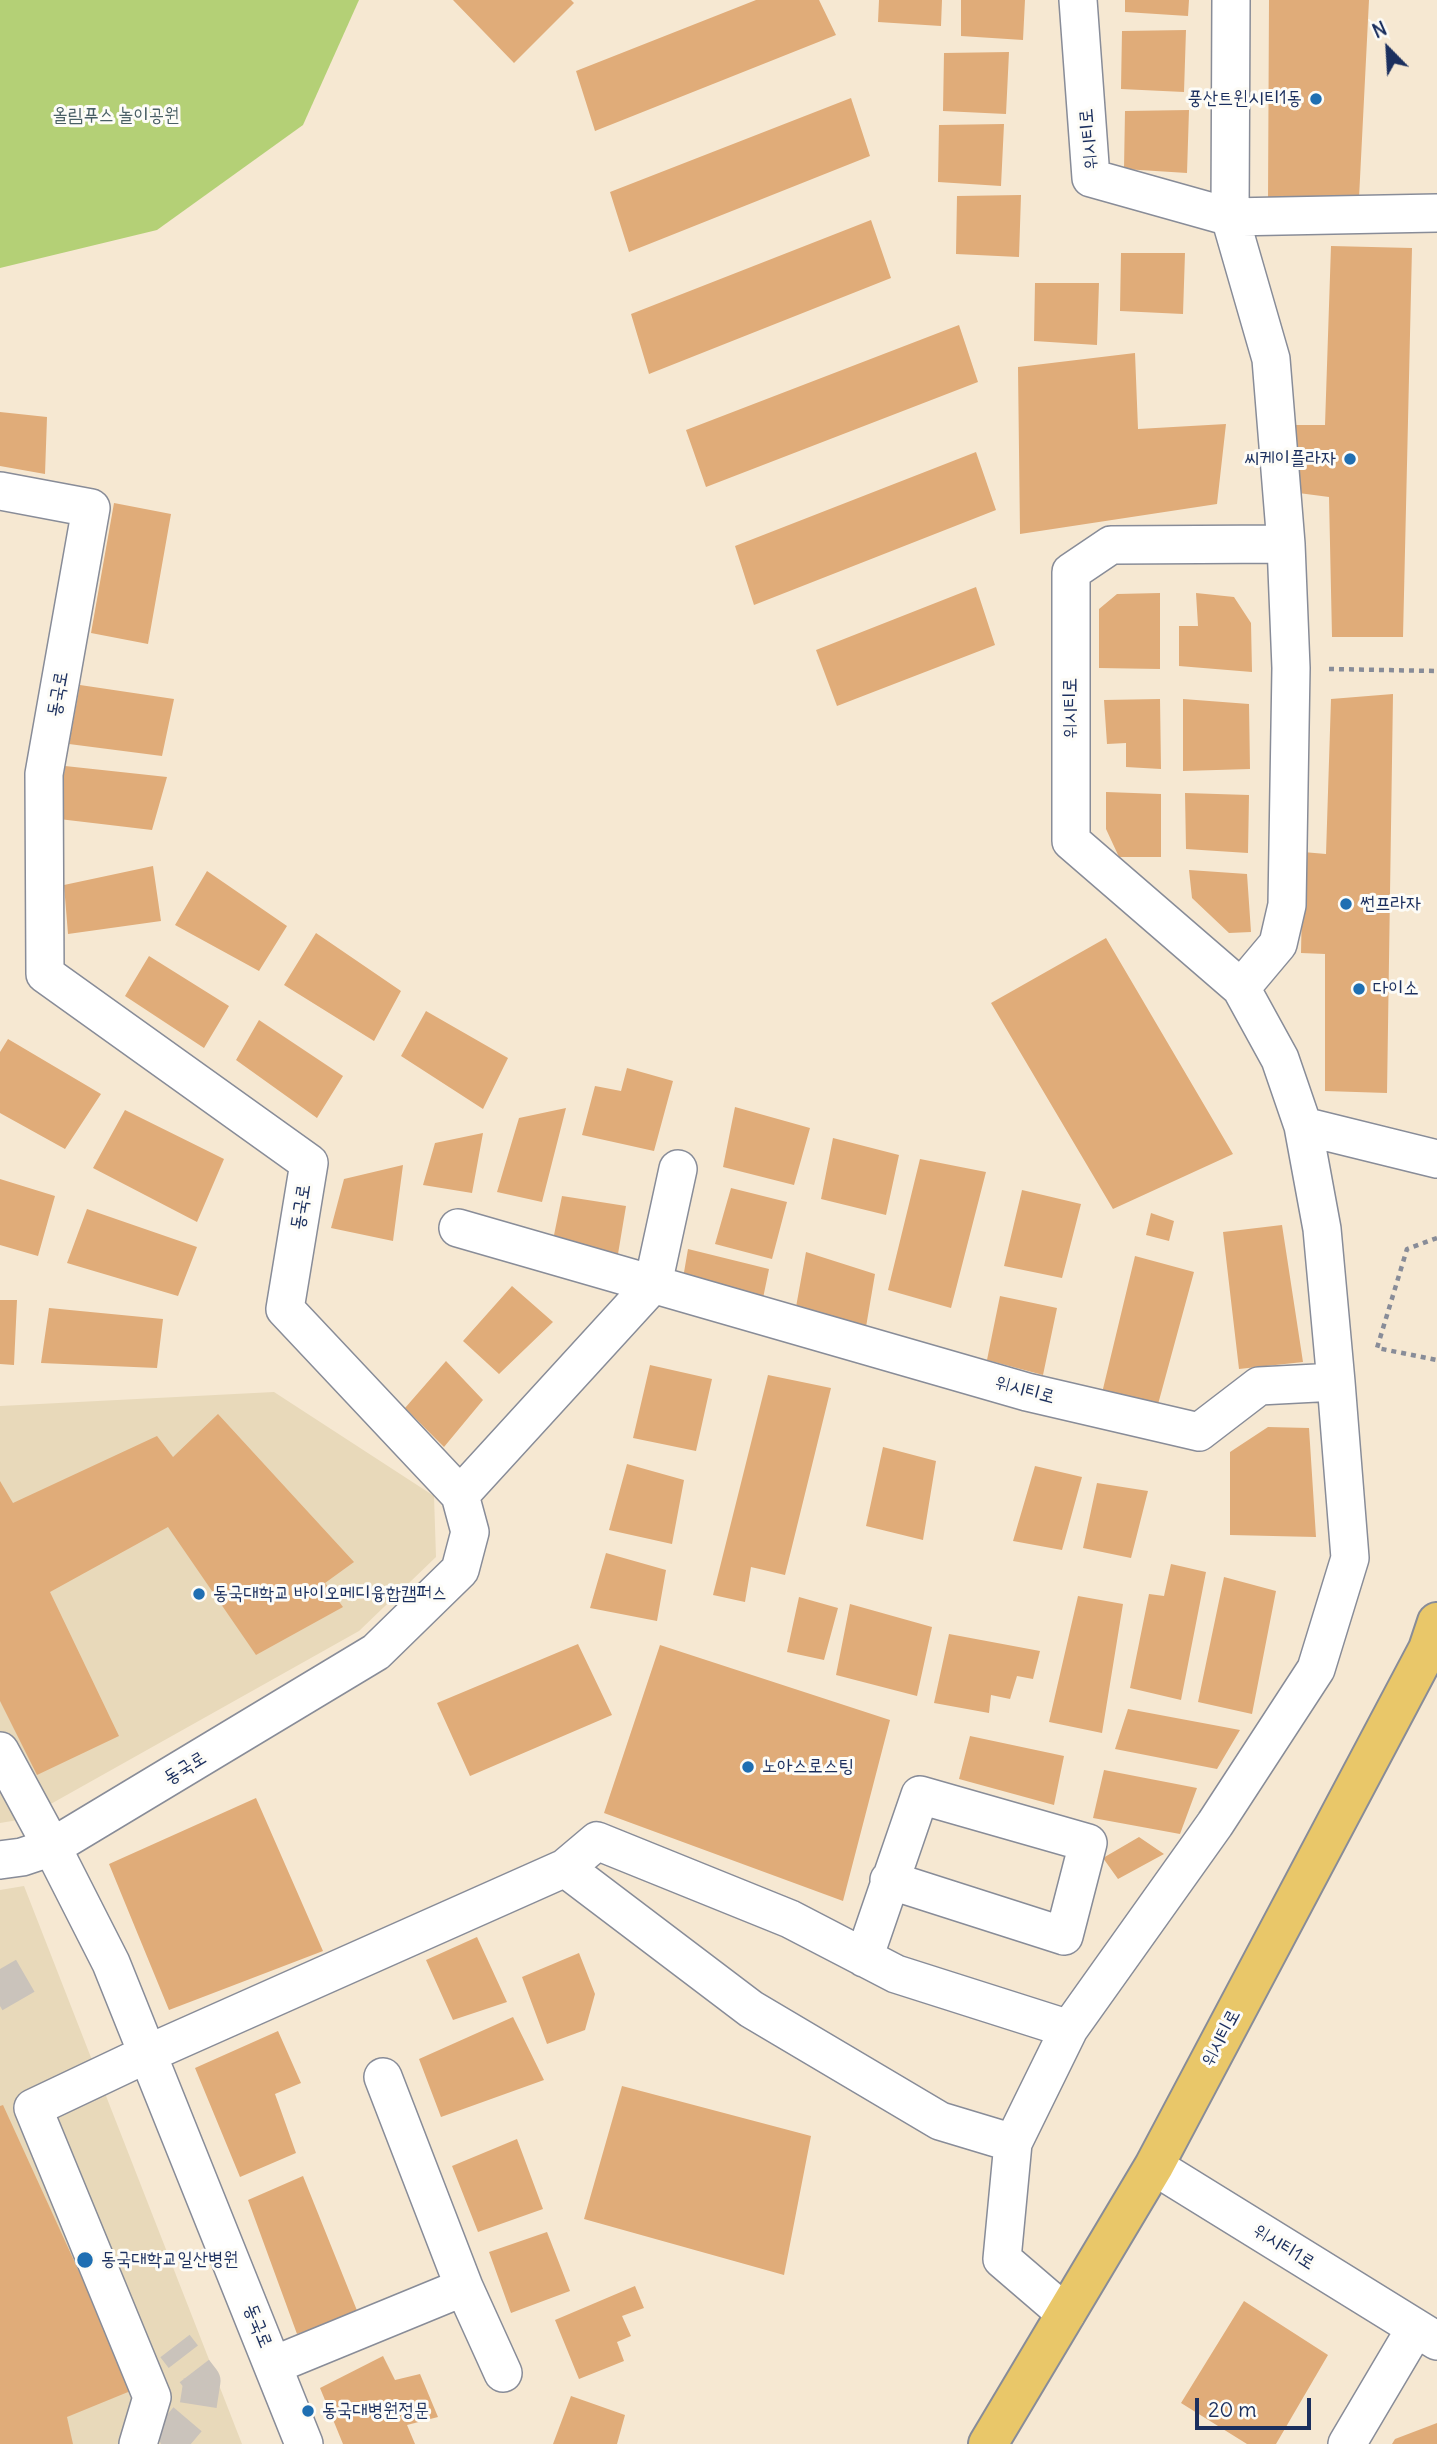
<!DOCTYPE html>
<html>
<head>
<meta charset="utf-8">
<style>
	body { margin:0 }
	#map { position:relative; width:1437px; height:2444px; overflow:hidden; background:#f6e8d2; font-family:Delius,sans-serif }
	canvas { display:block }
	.north { position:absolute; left:1353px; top:14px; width:70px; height:70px; -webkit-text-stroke:5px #fdfcf7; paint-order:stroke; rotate:336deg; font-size:19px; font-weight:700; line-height:28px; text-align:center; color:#1b2f5e }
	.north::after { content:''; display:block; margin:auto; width:24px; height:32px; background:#1b2f5e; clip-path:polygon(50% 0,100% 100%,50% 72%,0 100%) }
	.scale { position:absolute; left:1195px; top:2398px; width:116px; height:32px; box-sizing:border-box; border:4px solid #1b2f5e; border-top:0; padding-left:9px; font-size:21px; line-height:24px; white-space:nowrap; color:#1b2f5e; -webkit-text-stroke:5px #fdfcf7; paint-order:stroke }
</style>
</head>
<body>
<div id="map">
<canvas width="1437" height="2444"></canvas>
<div class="north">N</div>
<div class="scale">20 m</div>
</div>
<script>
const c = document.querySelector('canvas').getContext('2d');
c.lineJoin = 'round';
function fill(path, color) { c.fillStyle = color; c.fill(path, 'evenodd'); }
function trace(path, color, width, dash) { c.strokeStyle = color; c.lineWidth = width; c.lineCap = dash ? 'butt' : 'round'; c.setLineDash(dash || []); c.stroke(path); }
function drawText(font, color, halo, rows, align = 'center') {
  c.font = font + ' Delius,"Poor Story",sans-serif'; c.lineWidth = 6; c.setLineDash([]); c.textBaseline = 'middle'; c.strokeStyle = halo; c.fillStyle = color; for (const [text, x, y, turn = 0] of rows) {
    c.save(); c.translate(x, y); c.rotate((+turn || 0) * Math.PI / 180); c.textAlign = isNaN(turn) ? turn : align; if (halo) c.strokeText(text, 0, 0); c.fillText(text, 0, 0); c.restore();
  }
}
fill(new Path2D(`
	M274 1392 434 1496 436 1557 359 1631 24 1819 0 1823V1406Z
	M24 1886 242 2444H0V1890Z`), '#e8d9ba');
fill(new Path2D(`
	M0 0H359L303 125 157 230 0 268Z`), '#b4d076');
fill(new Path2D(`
	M453 0H571L574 3 514 63Z
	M756 0H819L836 35 595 131 576 71Z
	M879 0H942L941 26 878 22Z
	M961 0H1025L1023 40 961 36Z
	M1125 0H1189L1188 16 1125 12Z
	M1269 0H1369L1359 198 1268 199Z
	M1186 30 1184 92 1121 89 1122 31Z
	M1009 52 1006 114 943 111 944 53Z
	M851 98 870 156 629 252 610 192Z
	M1189 110 1187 173 1124 169 1125 111Z
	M1004 124 1001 186 938 182 939 125Z
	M1021 195 1019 257 956 254 957 196Z
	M871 220 891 278 649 374 631 314Z
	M1331 246 1412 248 1403 637H1332L1329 497 1291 492 1296 425H1325Z
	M1121 253H1185L1183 314 1120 311Z
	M1035 283H1099L1097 345 1034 341Z
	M959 325 978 382 706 487 686 430Z
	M1135 353 1138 429 1226 424 1217 504 1020 534 1018 367Z
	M0 412 47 417 45 474 0 466Z
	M976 452 996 510 754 605 735 546Z
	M114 503 171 514 148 644 91 633Z
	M976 587 995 645 837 706 816 650Z
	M1160 593V669L1099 668V609L1117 594Z
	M1196 593 1234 597 1251 623 1252 672 1179 666V626H1198Z
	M80 685 174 699 162 756 69 744Z
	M1393 694 1387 1093 1325 1091V954L1301 953 1303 852 1326 854 1331 699Z
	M1160 699 1161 769 1126 767V743L1107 744 1104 700Z
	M1183 699 1249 704 1250 769 1183 771Z
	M65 766 167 777 152 830 59 819Z
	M1106 792 1161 794V857H1119L1106 829Z
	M1185 793 1249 795 1248 853 1186 849Z
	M153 866 161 921 68 934 64 885Z
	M1189 870 1247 874 1251 932 1229 933 1192 898Z
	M207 871 287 926 259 971 175 925Z
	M316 933 401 991 374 1041 284 985Z
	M1106 938 1233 1154 1113 1209 991 1003Z
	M149 956 229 1006 204 1048 125 996Z
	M426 1011 508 1058 483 1109 401 1056Z
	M259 1020 343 1076 317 1118 236 1060Z
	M8 1039 101 1094 65 1149 0 1113V1052Z
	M627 1068 673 1081 654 1151 582 1135 595 1086 621 1091Z
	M735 1107 810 1128 794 1185 723 1167Z
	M566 1108 542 1202 497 1192 519 1118Z
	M125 1110 224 1159 197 1222 93 1168Z
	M483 1133 472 1193 423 1185 435 1143Z
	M833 1138 899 1155 886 1215 821 1199Z
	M920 1159 986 1172 951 1308 888 1290Z
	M403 1165 393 1241 331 1228 344 1179Z
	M0 1179 55 1196 38 1256 0 1245Z
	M731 1188 787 1202 772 1259 715 1244Z
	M1022 1190 1081 1204 1062 1278 1004 1266Z
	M562 1196 626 1206 618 1254 553 1240Z
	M87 1209 197 1247 178 1296 67 1263Z
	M1151 1213 1174 1221 1169 1241 1146 1235Z
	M1282 1225 1303 1362 1239 1369 1223 1232Z
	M688 1249 769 1269 761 1308 682 1284Z
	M806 1252 875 1274 866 1327 796 1307Z
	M1135 1256 1194 1272 1157 1408 1102 1393Z
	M512 1286 553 1322 499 1374 463 1341Z
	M1000 1296 1057 1308 1043 1375 987 1360Z
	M0 1300H17L14 1365 0 1364Z
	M49 1308 163 1319 157 1368 41 1363Z
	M446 1361 483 1400 444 1447 405 1408Z
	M650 1365 712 1379 696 1451 633 1438Z
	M768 1375 831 1388 785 1575 751 1567 745 1602 713 1595Z
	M218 1414 354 1562 325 1583 343 1607 256 1655 168 1527 50 1592 119 1736 37 1775 0 1701V1481L13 1503 157 1436 173 1457Z
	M1268 1427 1309 1428 1316 1537 1230 1535V1452Z
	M883 1447 936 1461 923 1540 866 1526Z
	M627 1464 684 1480 672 1544 609 1530Z
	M1035 1466 1082 1477 1062 1550 1013 1541Z
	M1097 1483 1148 1491 1131 1558 1083 1548Z
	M606 1553 666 1570 657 1621 590 1608Z
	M1171 1564 1206 1572 1181 1700 1130 1688 1149 1594 1164 1596Z
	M1224 1577 1276 1591 1252 1714 1198 1702Z
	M1078 1596 1123 1604 1102 1733 1049 1722Z
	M799 1597 838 1608 824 1660 787 1652Z
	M850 1604 932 1627 917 1696 836 1675Z
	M949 1634 1040 1651 1033 1679 1017 1676 1010 1699 991 1695 989 1713 934 1703Z
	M578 1644 612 1715 470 1776 437 1703Z
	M660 1645 890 1720 843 1901 604 1813Z
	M1128 1709 1240 1730 1217 1769 1115 1749Z
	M970 1736 1064 1756 1054 1805 959 1779Z
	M1104 1770 1197 1788 1180 1834 1093 1818Z
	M256 1798 323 1951 169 2010 109 1864Z
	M1139 1837 1164 1854 1118 1879 1103 1858Z
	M477 1937 507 2002 453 2020 426 1960Z
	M579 1953 595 1994 585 2030 547 2044 522 1977Z
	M513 2017 544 2080 441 2117 419 2059Z
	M278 2031 301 2083 275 2094 296 2153 240 2177 195 2068Z
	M622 2086 811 2136 784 2275 584 2219Z
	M3 2105 133 2390 67 2417 73 2444H0V2106Z
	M517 2139 543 2209 478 2232 452 2166Z
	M303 2176 358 2313 297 2334 248 2200Z
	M547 2232 570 2291 511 2313 489 2252Z
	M635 2286 644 2308 622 2316 631 2336 617 2342 624 2361 579 2379 555 2320Z
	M1244 2301 1328 2355 1276 2444H1247L1181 2403Z
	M383 2356 395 2380 420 2374 438 2417 407 2425 415 2444H343L320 2388Z
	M571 2396 625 2415 617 2444H553Z
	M1437 2423V2444H1392L1395 2439Z`), '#e0ac79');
trace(new Path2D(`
	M0 1969 26 2014
	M161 2444 170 2440 198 2407 202 2381 175 2346`), '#cac3bb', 37, [37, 18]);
const minor = new Path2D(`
	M1078 0 1091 178 1230 217 1437 213
	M1231 0 1230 217 1271 359 1286 544 1291 668 1287 905 1278 944 1241 988
	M0 491 91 508 44 774 45 974 309 1163 285 1309 460 1495 470 1532 460 1570 376 1652 52 1847 0 1751
	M1286 544 1111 545 1071 572V841L1241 988 1280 1059 1303 1126 1437 1159
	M458 1228 1027 1392 1199 1432 1259 1386 1336 1382 1322 1229 1303 1126
	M460 1495 653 1284 678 1169
	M0 1860 22 1857 52 1847 111 1963 304 2444
	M565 1868 751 2009 940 2121 1013 2143
	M864 1958 920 1795 1088 1843 1064 1936 889 1880
	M383 2077 464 2287 503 2373
	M1154 2166 1437 2341
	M1066 2314 1002 2259 1013 2143 1069 2029 1215 1824 1316 1669 1350 1558 1336 1382
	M274 2365 464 2287
	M138 2444 152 2397 33 2108 147 2054 565 1868 597 1841 790 1919 896 1974 1069 2029
	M1347 2444 1415 2329`);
const major = new Path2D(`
	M988 2444 1154 2166 1428 1649 1437 1622`);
trace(minor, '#888c98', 40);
trace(major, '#888c98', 42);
trace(new Path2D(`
	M1329 669 1437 671
	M1437 1238 1407 1249 1377 1348 1437 1360`), '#888c98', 4.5, [5, 5]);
trace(minor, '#fff', 37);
trace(major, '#e9c769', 38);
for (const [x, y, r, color] of [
	[1316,99,7,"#1f6fb2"],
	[1350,459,7,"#1f6fb2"],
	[1346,904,7,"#1f6fb2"],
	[1359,989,7,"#1f6fb2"],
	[199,1594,7,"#1f6fb2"],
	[748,1767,7,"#1f6fb2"],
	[85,2260,9,"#1f6fb2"],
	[308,2411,7,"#1f6fb2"]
]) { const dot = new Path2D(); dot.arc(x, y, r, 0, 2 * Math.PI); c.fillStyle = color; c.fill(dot); trace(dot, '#fdfcf7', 2.5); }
drawText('19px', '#1b2f5e', '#fdfcf7', [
	["풍산트윈시티1동",1302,99,"right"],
	["씨케이플라자",1336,459,"right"],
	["썬프라자",1360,904],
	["다이소",1373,989],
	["동국대학교 바이오메디융합캠퍼스",213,1594],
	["노아스로스팅",762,1767],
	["동국대학교일산병원",101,2260],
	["동국대병원정문",322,2411]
], 'left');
drawText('19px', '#495f65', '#fdfcf7', [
	["올림푸스 놀이공원",116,116]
]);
drawText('19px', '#1b2f5e', '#fdfcf7', [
	["위시티로",1089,139,-95],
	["동국로",58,694,-80],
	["위시티로",1071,708,-90],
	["동국로",301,1207,-81],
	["위시티로",1025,1390,15],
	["동국로",185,1768,-31],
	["위시티로",1221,2038,-62],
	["위시티1로",1284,2247,32],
	["동국로",258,2326,68]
]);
</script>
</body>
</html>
